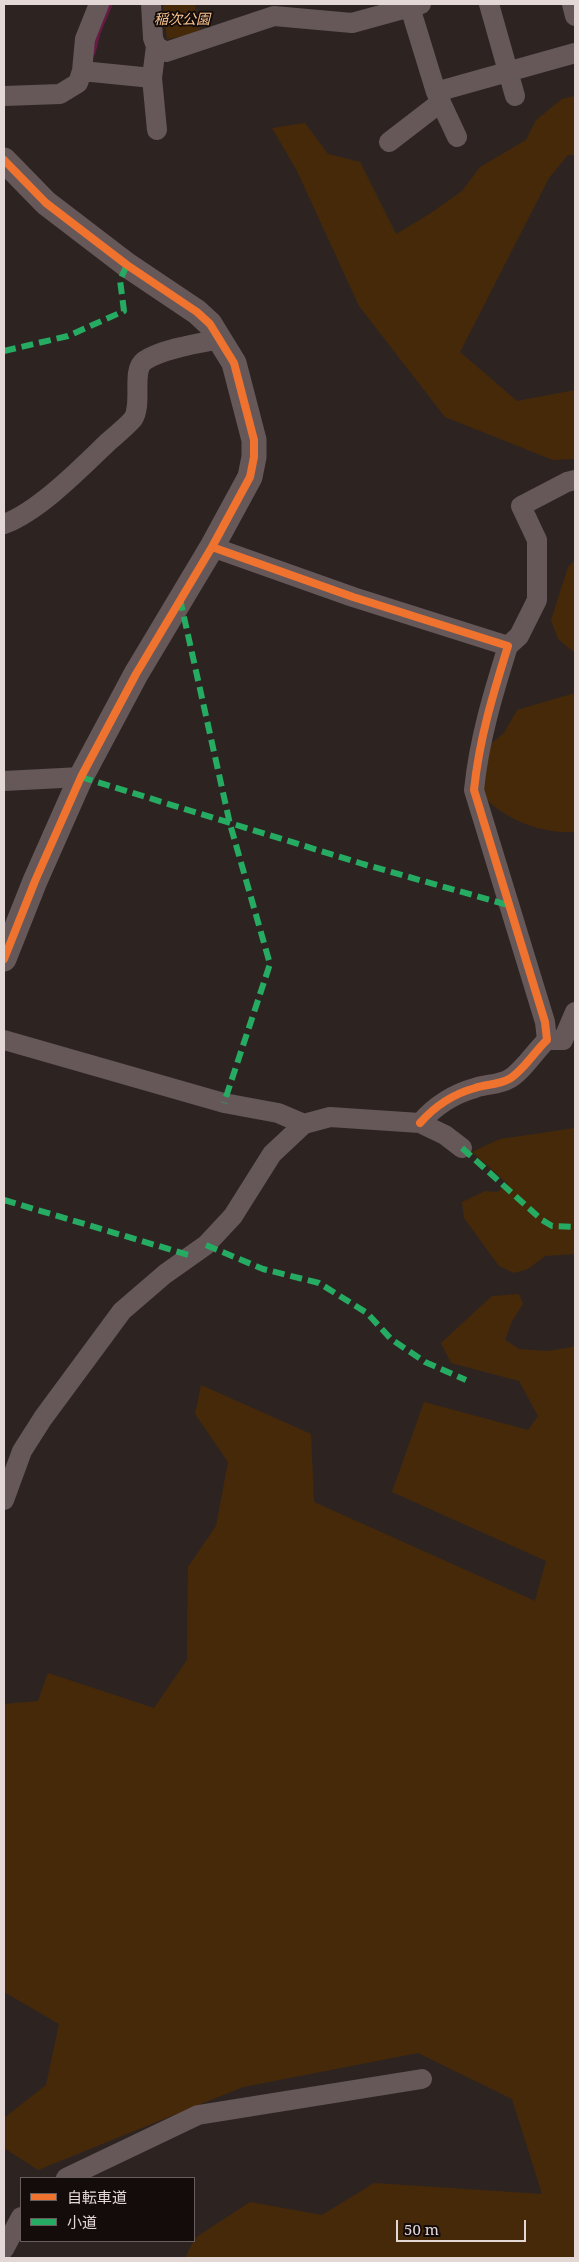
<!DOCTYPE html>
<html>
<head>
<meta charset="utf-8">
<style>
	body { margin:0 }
	#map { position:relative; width:579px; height:2262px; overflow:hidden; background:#2d2422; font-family:"Noto Serif","Noto Sans JP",serif }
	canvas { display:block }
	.frame { position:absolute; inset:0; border:5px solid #e4d8d7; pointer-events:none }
	.legend { position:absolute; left:20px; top:2177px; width:175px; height:65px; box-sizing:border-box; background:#140c0b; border:1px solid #675e5d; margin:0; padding:6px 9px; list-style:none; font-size:15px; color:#e4d8d7 }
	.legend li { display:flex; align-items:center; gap:10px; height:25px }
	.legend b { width:25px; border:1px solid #675e5d }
	.scale { position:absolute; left:396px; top:2220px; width:130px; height:22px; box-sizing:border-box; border:2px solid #e4d8d7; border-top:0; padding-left:6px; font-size:15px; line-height:18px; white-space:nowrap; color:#e4d8d7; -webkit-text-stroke:4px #140c0b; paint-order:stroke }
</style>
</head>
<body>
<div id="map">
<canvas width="579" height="2262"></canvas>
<div class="frame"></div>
<ul class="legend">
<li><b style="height:6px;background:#ef722f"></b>自転車道</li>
<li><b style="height:6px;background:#26ab63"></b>小道</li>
</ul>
<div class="scale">50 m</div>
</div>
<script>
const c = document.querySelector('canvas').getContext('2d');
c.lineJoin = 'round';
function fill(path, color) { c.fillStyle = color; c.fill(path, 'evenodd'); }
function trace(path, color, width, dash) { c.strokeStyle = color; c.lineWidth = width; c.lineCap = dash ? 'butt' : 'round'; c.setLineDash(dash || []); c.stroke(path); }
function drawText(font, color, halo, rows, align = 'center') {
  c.font = font + ' "Noto Serif","Noto Sans JP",serif'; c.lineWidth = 4; c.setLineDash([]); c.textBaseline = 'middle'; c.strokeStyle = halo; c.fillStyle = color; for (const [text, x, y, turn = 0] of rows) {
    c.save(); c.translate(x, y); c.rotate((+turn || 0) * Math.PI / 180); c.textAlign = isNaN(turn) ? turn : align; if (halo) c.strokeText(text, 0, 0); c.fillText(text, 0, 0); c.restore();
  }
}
fill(new Path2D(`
	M163 4H195L201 33 167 39Z
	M575 96V155H568L549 178 460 352 517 401 575 390V459L553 460 445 417 359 306 297 171 272 128 305 123 328 154 360 162 396 234 431 213 462 191 480 167 526 140 536 120 562 99Z
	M575 560V653L558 639 551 620 568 567Z
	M575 693V832C539 834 500 818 477 789L488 746 504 733 517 710Z
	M575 1128V1254L545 1256 528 1269 514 1273 499 1266 464 1218 462 1202 485 1191 497 1192 508 1184 472 1152 500 1139Z
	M519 1294 523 1304 512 1321 505 1340 519 1349 548 1351 572 1347 575 1344V2258H185L195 2238 250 2202 322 2215 374 2183 542 2194 512 2099 418 2053 243 2087 38 2170 4 2148V2118L46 2085 59 2024 4 1992V1704L38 1701 48 1673 154 1708 187 1660 188 1567 216 1526 228 1462 195 1414 201 1385 311 1434 314 1502 535 1601 546 1561 392 1492 424 1402 528 1430 538 1416 519 1381 451 1363 441 1343 492 1296Z`), '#462909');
trace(new Path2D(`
	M93 53 98 33 110 4`), '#671b44', 5);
trace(new Path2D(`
	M151 4 153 38 156 46 166 52 274 16 352 23 421 4
	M409 4 436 92 457 137
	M489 4 515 96
	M572 4 575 16
	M156 46 152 78 157 130
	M82 71 152 78
	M436 92 575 53
	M4 96 60 94 78 83 82 71 85 39 99 4
	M389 142 441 102
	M4 524C38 512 81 468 108 442 116 435 126 427 133 419 143 404 131 371 144 361 161 349 200 343 221 339
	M212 547 353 597 508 646C493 694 479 740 474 790L545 1022 547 1040C535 1051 522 1072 509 1079 499 1085 486 1084 475 1088 453 1094 435 1106 420 1123
	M508 646 519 636 537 600V540L521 506 567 482 575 480
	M4 781 81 777
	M4 1040 224 1103 278 1113 304 1124
	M547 1040H563L575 1012
	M4 1500 22 1451 43 1418 122 1311 165 1274 206 1245 233 1216 272 1154 304 1124 330 1117 420 1123 445 1135 462 1148
	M66 2178 198 2115 422 2079
	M4 2249 21 2217`), '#665859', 20);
trace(new Path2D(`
	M4 160 46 203 127 265 197 312 210 324 234 363 254 440V457L250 477 212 547 136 674 81 777 35 881 4 959`), '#665859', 25);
trace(new Path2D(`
	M4 351 68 336 124 311 120 280 127 265
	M180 599 230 824 270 964 224 1103
	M81 777 363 864 508 905
	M462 1148 542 1220 552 1226 575 1227
	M4 1200 192 1256
	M206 1245 263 1269 319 1283 367 1313 391 1339 425 1362 466 1380`), '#26ab63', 6, [12, 6]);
trace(new Path2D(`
	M4 160 46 203 127 265 197 312 210 324 234 363 254 440V457L250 477 212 547 136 674 81 777 35 881 4 959
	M212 547 353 597 508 646C493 694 479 740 474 790L545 1022 547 1040C535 1051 522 1072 509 1079 499 1085 486 1084 475 1088 453 1094 435 1106 420 1123`), '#ef722f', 8);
drawText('italic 14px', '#fac38f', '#140c0b', [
	["稲次公園",182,20]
]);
</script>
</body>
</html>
